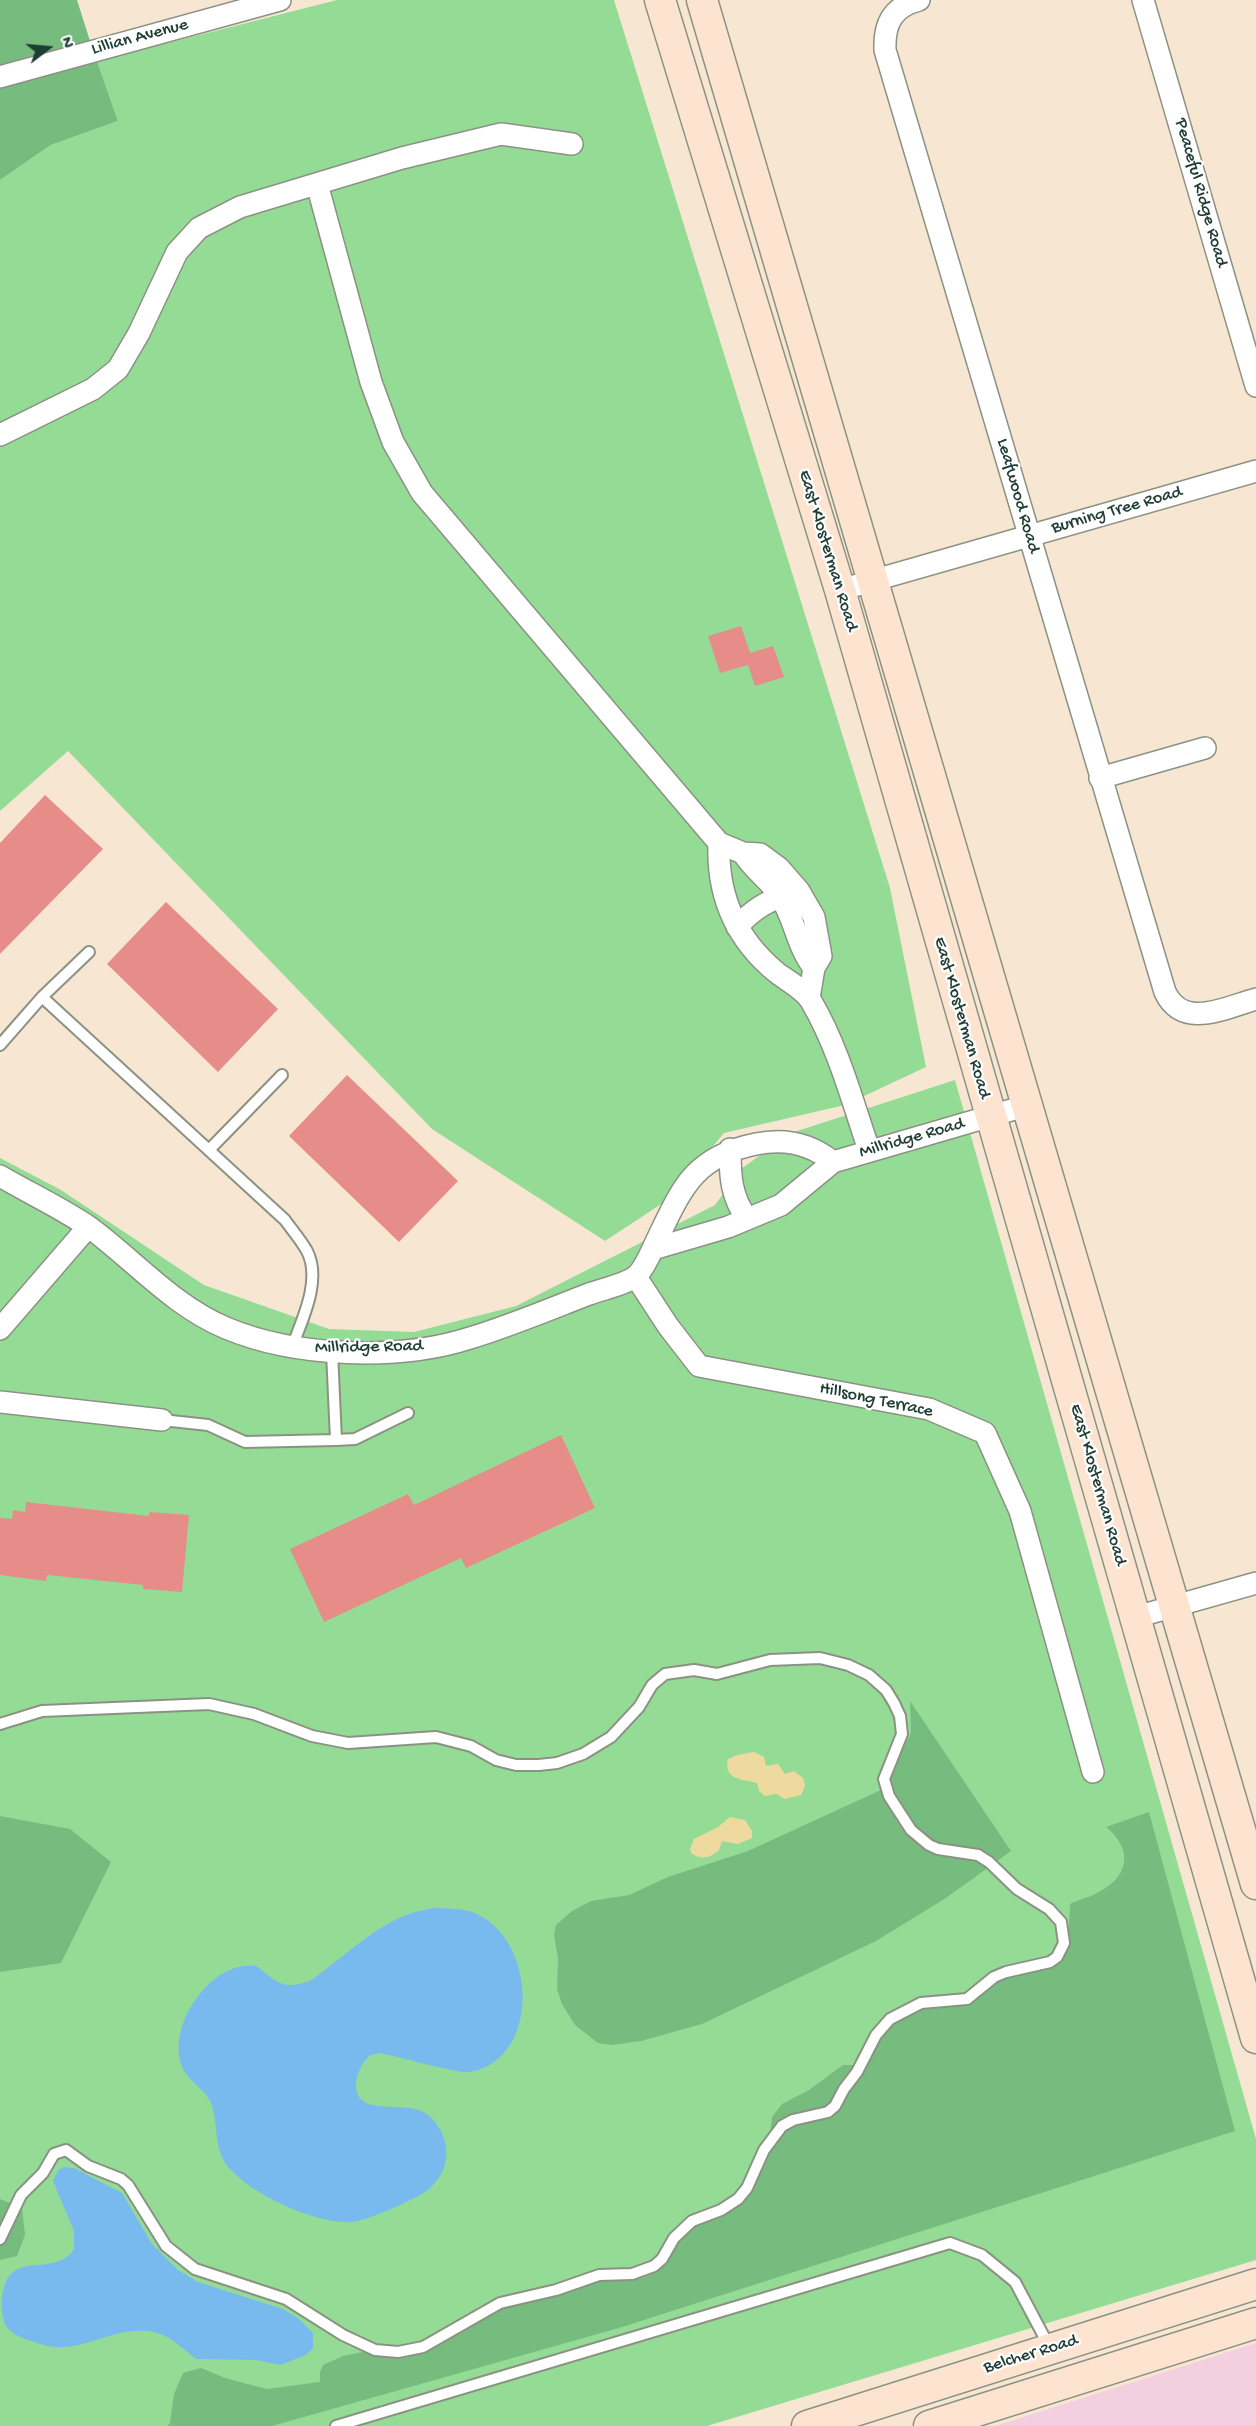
<!DOCTYPE html>
<html>
<head>
<meta charset="utf-8">
<style>
	body { margin:0 }
	#map { position:relative; width:1256px; height:2426px; overflow:hidden; background:#f7e7d2; font-family:"Gochi Hand",sans-serif }
	canvas { display:block }
	.north { position:absolute; left:18px; top:18px; width:60px; height:60px; -webkit-text-stroke:4px #fff; paint-order:stroke; rotate:74deg; font-size:16px; font-weight:700; line-height:24px; text-align:center; color:#1f3d34 }
	.north::after { content:''; display:block; margin:auto; width:21px; height:27px; background:#1f3d34; clip-path:polygon(50% 0,100% 100%,50% 72%,0 100%) }
</style>
</head>
<body>
<div id="map">
<canvas width="1256" height="2426"></canvas>
<div class="north">N</div>
</div>
<script>
const c = document.querySelector('canvas').getContext('2d');
c.lineJoin = 'round';
function fill(path, color) { c.fillStyle = color; c.fill(path, 'evenodd'); }
function trace(path, color, width, dash) { c.strokeStyle = color; c.lineWidth = width; c.lineCap = dash ? 'butt' : 'round'; c.setLineDash(dash || []); c.stroke(path); }
function drawText(font, color, halo, rows, align = 'center') {
  c.font = font + ' "Gochi Hand",sans-serif'; c.lineWidth = 4.5; c.setLineDash([]); c.textBaseline = 'middle'; c.strokeStyle = halo; c.fillStyle = color; for (const [text, x, y, turn = 0] of rows) {
    c.save(); c.translate(x, y); c.rotate((+turn || 0) * Math.PI / 180); c.textAlign = isNaN(turn) ? turn : align; if (halo) c.strokeText(text, 0, 0); c.fillText(text, 0, 0); c.restore();
  }
}
fill(new Path2D(`
	M1256 2343V2426H995Z`), '#f3cfe0');
fill(new Path2D(`
	M337 0H614L890 888 926 1067 845 1105 724 1133 669 1199 605 1241 432 1129 68 751 0 811V180L51 145 118 121 97 61Z
	M955 1080 1256 2139V2260L707 2426H0V1158L61 1190 204 1285 329 1329 414 1332 516 1306 715 1205 741 1169 791 1133Z`), '#94dc96');
fill(new Path2D(`
	M0 0H77L90 41 0 66Z
	M97 61 118 121 51 145 0 180V88Z
	M910 1701 1011 1851 946 1898 876 1941 702 2024 641 2041 612 2045 598 2043 575 2025 562 2004 557 1989 558 1958 554 1935 556 1925 572 1911 591 1901 629 1895 668 1877 748 1851 883 1789 911 1733Z
	M1149 1812 1235 2131 619 2328 272 2426H167L170 2423 174 2394 183 2373 201 2368 225 2378 267 2389 320 2382V2372L323 2365 343 2356 362 2352 393 2357 423 2351 437 2346 501 2308 590 2282 642 2278 652 2274 669 2260 677 2243 695 2224 732 2211 741 2204 757 2180 769 2143 772 2117 782 2104 809 2090 843 2065H855L892 2025 919 2008 963 2005 978 1998 998 1981 1019 1973 1050 1966 1068 1942 1070 1904C1079 1899 1088 1898 1097 1893 1129 1877 1134 1850 1106 1827Z
	M0 1816 70 1829 111 1862 61 1963 0 1972Z
	M0 2199 22 2208 25 2235 17 2256 0 2260Z`), '#77bc7f');
fill(new Path2D(`
	M754 1752 764 1757 766 1766 778 1764 785 1774 794 1771 803 1778 805 1786 801 1795 785 1799 776 1794 765 1796 759 1791 757 1783C742 1779 723 1780 728 1759L737 1755Z
	M730 1817 745 1820 752 1831V1838L738 1844 722 1841 719 1850C710 1858 703 1860 692 1854L690 1849 694 1839 718 1827Z`), '#eeda9e');
fill(new Path2D(`
	M436 1908C449 1909 465 1908 477 1914 537 1942 541 2059 470 2072 458 2074 397 2056 380 2053L370 2055C356 2068 346 2100 373 2105 397 2110 419 2101 436 2123 441 2130 445 2138 446 2148 448 2163 442 2177 430 2188 420 2198 366 2221 352 2222 316 2225 242 2191 224 2161 214 2143 218 2122 211 2103 205 2088 186 2081 181 2064 168 2023 212 1960 256 1966 277 1981 281 1991 310 1981 349 1954 386 1912 436 1908Z
	M64 2167 74 2168 122 2193 152 2244 178 2270 198 2282 283 2309 299 2319 313 2333V2348L306 2355 280 2365 256 2360 197 2359C179 2347 170 2333 146 2331 105 2328 77 2359 34 2342 24 2339 13 2335 6 2326 0 2314 0 2293 7 2279 21 2255 58 2275 74 2249V2231L53 2181 58 2170Z`), '#79baee');
fill(new Path2D(`
	M741 626 750 653 773 646 784 677 755 686 748 665 720 673 708 636Z
	M45 795 103 849 0 954V843Z
	M166 902 278 1009 218 1072 107 964Z
	M347 1075 458 1181 399 1242 289 1136Z
	M561 1435 595 1508 466 1568 461 1558 324 1622 290 1549 408 1494 414 1505Z
	M26 1502 148 1516 150 1512 189 1515 182 1592 143 1589V1585L47 1575 46 1581 0 1575V1518L12 1519 13 1510 25 1512Z`), '#e68d89');
const service = new Path2D(`
	M42 997 89 952
	M0 1045 42 997 285 1220C292 1230 301 1240 307 1251 322 1280 302 1320 292 1347
	M209 1150 282 1075
	M332 1352 336 1440 355 1439 408 1413
	M162 1420 208 1425 245 1442 336 1440
	M0 1724 42 1711 209 1704 254 1714 312 1736 348 1743 436 1737 471 1746 496 1760 516 1765H539L557 1763 583 1754 611 1737 639 1707 652 1685 665 1674 694 1670 717 1674 770 1660 820 1658 848 1665 869 1675 886 1690 894 1703 900 1716 902 1734 884 1779 889 1796 911 1830 929 1845 938 1849 978 1855 989 1862 1017 1889 1049 1909 1061 1922 1064 1943 1057 1957 1050 1962 1006 1972 994 1977 967 1999 921 2003 890 2019 876 2035 857 2072 844 2089 835 2106 828 2112 793 2120 782 2126 764 2150 747 2188 738 2199 721 2210 692 2221 674 2238 662 2259 654 2266 632 2274 599 2275 556 2290 500 2303 423 2347 398 2352 375 2350 343 2335 286 2299 195 2269 166 2246 128 2185 121 2179 88 2166 66 2150 54 2154 43 2173 21 2195 0 2239
	M336 2426 950 2243 982 2255 1015 2282 1049 2346`);
const minor = new Path2D(`
	M919 0C892 7 884 24 885 50L1165 992C1183 1030 1224 1008 1256 999
	M1143 0 1256 386
	M0 77 280 0
	M317 184 371 382 393 442 422 493 719 843 743 853 760 854 779 868 799 891 814 917 821 956 814 968 809 998
	M0 435 93 389 118 369 139 333 177 252 199 228 240 207 402 158 501 134 572 144
	M840 590 1256 471
	M1100 778 1205 748
	M719 843C717 895 735 938 776 972 786 980 804 989 811 1001 838 1047 852 1100 869 1150
	M743 853C753 870 769 879 780 896 795 919 797 947 814 968
	M737 927C754 908 769 900 792 893
	M730 1149C730 1177 731 1196 747 1219
	M0 1176C29 1193 61 1208 89 1227 134 1260 173 1306 226 1328 295 1357 399 1361 470 1338 510 1326 550 1309 589 1294 603 1289 623 1285 635 1277 643 1271 651 1253 655 1244 681 1190 692 1157 756 1144 785 1138 811 1144 833 1162
	M653 1249 728 1227 781 1205 833 1162 1025 1106
	M636 1277 668 1326 699 1366 929 1409 985 1433 1020 1511 1093 1772
	M0 1329 88 1227
	M0 1402 162 1420
	M1136 1617 1256 1583`);
const secondary = new Path2D(`
	M660 0 840 590 1256 2038
	M702 0 1256 1884
	M807 2426 1256 2284
	M929 2426 1256 2323`);
trace(service, '#8b9283', 14);
trace(minor, '#8b9283', 24);
trace(secondary, '#8b9283', 33);
trace(service, '#fff', 10);
trace(minor, '#fff', 21);
trace(secondary, '#fde4d1', 30);
drawText('18px', '#1f3d34', '#fff', [
	["Lillian Avenue",140,38,-15],
	["Peaceful Ridge Road",1200,193,74],
	["Leafwood Road",1017,496,74],
	["Burning Tree Road",1117,511,-16],
	["East Klosterman Road",827,551,73],
	["East Klosterman Road",961,1018,74],
	["Millridge Road",912,1139,-16],
	["Millridge Road",369,1348,-1],
	["Hillsong Terrace",876,1401,12],
	["East Klosterman Road",1097,1485,74],
	["Belcher Road",1031,2355,-17]
]);
</script>
</body>
</html>
